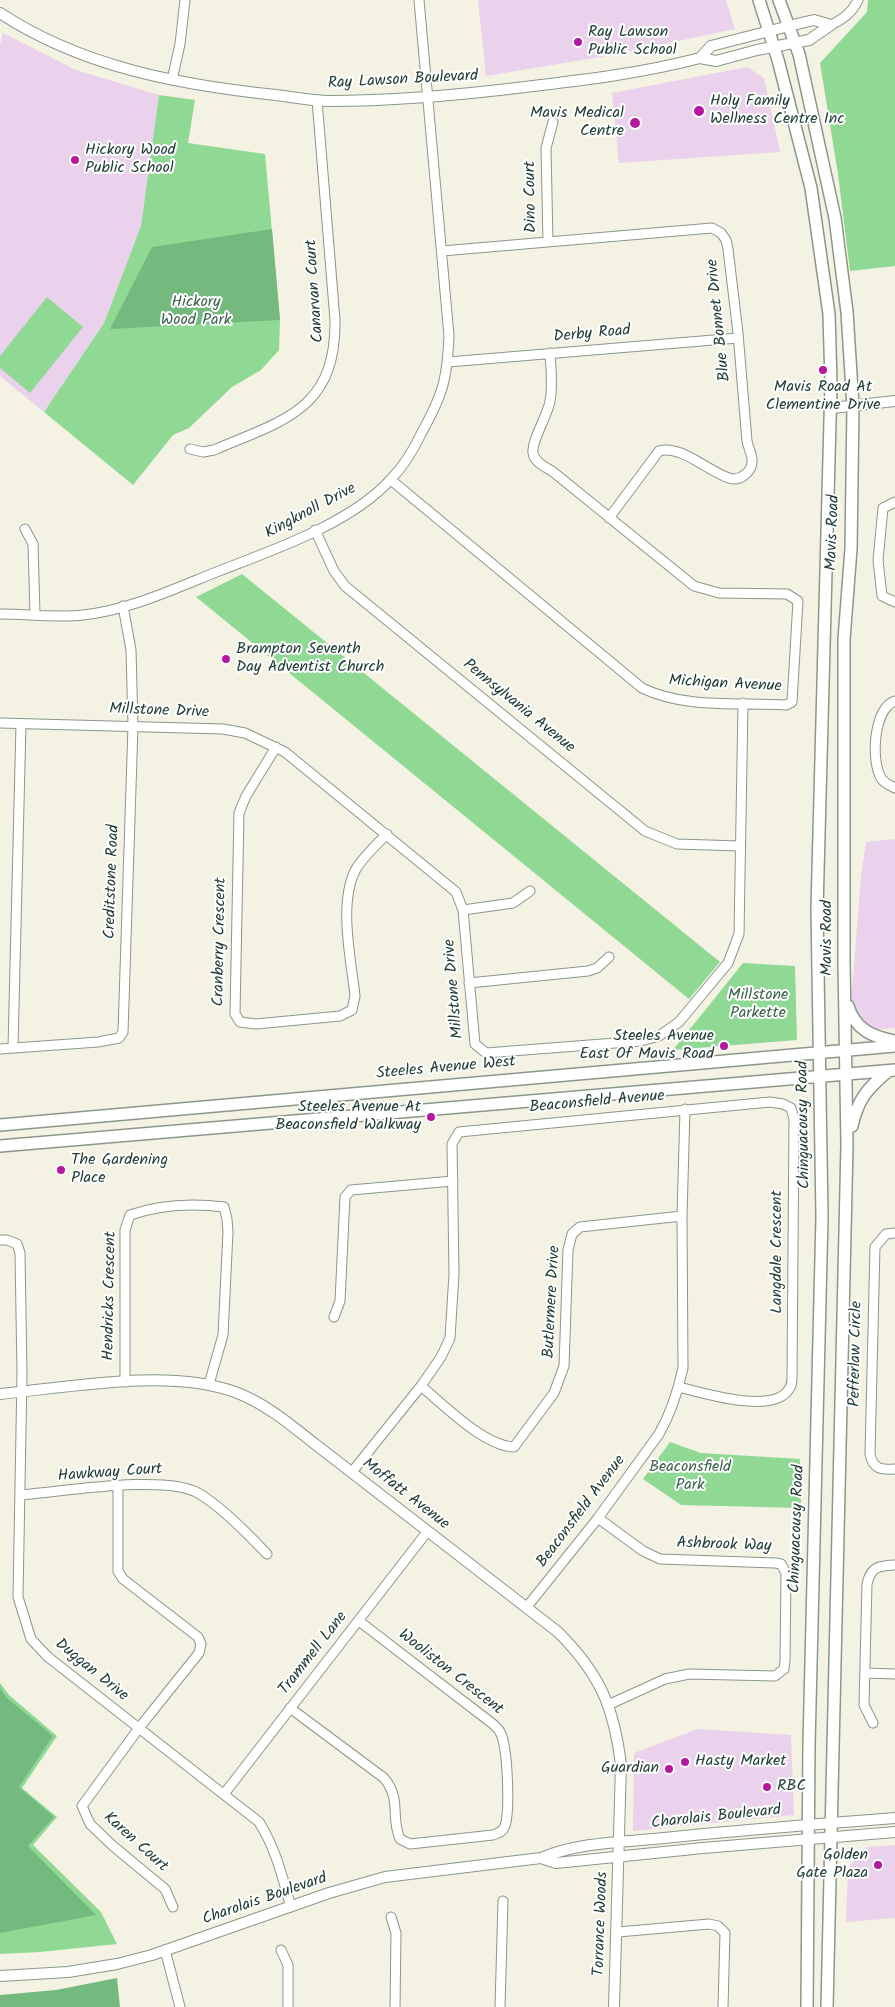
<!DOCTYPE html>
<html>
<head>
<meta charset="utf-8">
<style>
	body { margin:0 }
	canvas { display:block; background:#f4f2e2 }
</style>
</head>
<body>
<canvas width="895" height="2007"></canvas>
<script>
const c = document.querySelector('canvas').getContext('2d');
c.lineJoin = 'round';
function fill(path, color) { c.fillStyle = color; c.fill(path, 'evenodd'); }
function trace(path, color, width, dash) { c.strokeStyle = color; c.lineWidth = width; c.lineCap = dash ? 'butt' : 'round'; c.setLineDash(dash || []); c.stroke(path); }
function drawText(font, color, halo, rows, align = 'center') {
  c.font = font + ' Kalam,sans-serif'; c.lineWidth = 4; c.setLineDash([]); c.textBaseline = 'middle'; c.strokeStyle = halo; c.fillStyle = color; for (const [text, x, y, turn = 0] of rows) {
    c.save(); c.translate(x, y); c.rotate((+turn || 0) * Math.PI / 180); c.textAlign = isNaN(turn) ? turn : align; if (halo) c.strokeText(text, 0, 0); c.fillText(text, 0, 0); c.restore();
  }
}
fill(new Path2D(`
	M478 0H726L735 29 612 55 486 76Z
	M3 33 76 70 159 95 141 226 104 323 44 412 0 376V45Z
	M747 67 764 78 780 152 619 163 612 93Z
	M895 839V1028L860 1031 850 1017 861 876 866 842Z
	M698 1729 791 1735 794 1815 633 1831 634 1753Z
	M895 1845V1918L846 1922 848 1868 866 1847Z`), '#ead1ec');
fill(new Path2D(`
	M868 0H895V266L850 271 838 174 820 63 867 12Z
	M159 95 195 100 188 143 265 154 280 320 279 350 261 370 232 387 189 428 173 435 133 485 44 412 104 323 141 226Z
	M47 297 83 327 30 393 0 368V356Z
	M242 574 720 962 689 999 196 597Z
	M743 963 795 966 797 1040 673 1050Z
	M670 1442 701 1453 800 1459 801 1508 681 1505 643 1479Z
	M0 1683 9 1695 57 1736 22 1788 57 1817 33 1845 101 1912 117 1944 40 1952 0 1954Z`), '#90d994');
fill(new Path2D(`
	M272 229 280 320 110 329 152 247Z
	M0 1688 7 1698 53 1736 19 1787 54 1817 28 1846 96 1915 0 1933Z
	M117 1978 120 2007H0V1995L56 1990Z`), '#74b97e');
const minor = new Path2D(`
	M831 25C843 19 852 13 858 0
	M172 80 180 44 185 0
	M548 242 546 148 553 122
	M442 251 712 228 721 233 726 240 728 249 738 333 747 441C748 447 752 454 752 460 753 471 740 482 729 478 709 472 680 444 659 451L609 518
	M448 362 738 338
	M190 449 203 452 214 450C284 420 336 410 335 320L317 100
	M391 480 642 688C685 709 739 702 786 705L792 702 798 601 787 594 719 593 694 586 552 471C545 467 534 462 533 453 531 441 548 415 550 401 553 386 551 369 550 353
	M895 502 883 508 878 560 882 596 895 602
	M25 529 33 544 35 614
	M315 530 334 571 345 586 645 831 677 844 740 846
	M0 614C27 614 56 618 83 615 130 610 176 588 219 571 273 550 352 523 391 479 404 466 414 449 422 432 443 394 447 380 449 336L419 0
	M895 701C874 709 871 757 880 776 882 782 889 785 895 788
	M0 723 223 729 245 733 285 752 456 892 463 910 475 1044 486 1053 641 1041 659 1036 679 1022 728 963 739 934 743 703
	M276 747 246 796 239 813 235 1014 240 1022 256 1024 340 1016 352 1010 355 996C351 959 338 902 356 869 364 856 376 845 387 834
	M463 910 513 903 530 891
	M469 983 588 971 597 968 609 957
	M13 1047 21 724
	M0 1049 98 1042 119 1038 123 1032 133 726 131 650 123 606
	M895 1233 886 1234 875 1247 870 1454C873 1469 881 1470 895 1469
	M0 1240H7L17 1244 20 1253 22 1374 18 1597 31 1639 48 1657 259 1822C276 1849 282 1876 291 1907
	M334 1317 340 1301 345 1197 351 1190 453 1181
	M125 1382V1230L130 1215C159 1205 193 1203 224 1207L227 1219 228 1232 223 1335 209 1384
	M421 1386C444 1405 484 1446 514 1447L554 1393 564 1366 568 1250 572 1234 580 1227 682 1216
	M352 1472 421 1386 441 1357 450 1338 454 1274 452 1144 459 1132 770 1102 783 1104 791 1108 794 1119 792 1378C792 1381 791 1387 789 1389 774 1415 702 1393 679 1387
	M118 1487V1571L123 1579 198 1637 201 1644 199 1653 139 1728 82 1806 90 1824 113 1846 165 1889 173 1907
	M20 1495C61 1492 165 1474 198 1493 219 1505 250 1536 267 1554
	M598 1518 643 1551 660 1559 775 1563 781 1564 786 1573 785 1661 784 1669 775 1676 689 1674 665 1679 608 1705
	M526 1608 598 1518 659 1434C671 1413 678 1391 683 1368L682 1216 685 1109
	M865 1673 895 1674
	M290 1708 384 1778C402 1800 390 1816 400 1839L410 1844 493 1835C498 1833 503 1832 505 1826 510 1811 508 1746 500 1732 498 1728 493 1724 489 1721L359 1621
	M873 1723 864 1705 867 1584C871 1566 879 1566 895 1565
	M224 1794 427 1532
	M391 1917 396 1933 395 2007
	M618 1932 709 1924 718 1926 725 1933 723 2007
	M165 1950 180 2007
	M281 1950 288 1965V2007
	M500 2007 503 1901`);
const tertiary = new Path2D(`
	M0 13C82 67 180 85 276 95 294 97 311 101 329 101 394 101 460 95 525 87 584 80 643 73 700 58L716 61 757 50 809 40 831 25
	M700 58 711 46 801 23 814 20 831 25
	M832 408 895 401
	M0 1394C70 1387 169 1368 235 1392 265 1403 291 1425 315 1444L558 1632C600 1674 614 1707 621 1765L614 2007
	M541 1858 556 1863 703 1848 895 1832
	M0 1976 68 1972 117 1964 152 1955 329 1893 385 1877 541 1858C579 1842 624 1842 664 1838 741 1830 818 1824 895 1818`);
const secondary = new Path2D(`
	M759 0 778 60 811 188 829 314 831 383 817 909 822 1217 809 1744 807 2007
	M779 0 799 54 835 218 847 312 853 406 851 549 844 639V962L847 1145 827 2007
	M848 1006C855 1029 872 1037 895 1041
	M0 1125 895 1046
	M852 1126C858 1099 867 1089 888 1071
	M0 1146 895 1070`);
trace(minor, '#8a988b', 11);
trace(tertiary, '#8a988b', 12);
trace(secondary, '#8a988b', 14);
trace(minor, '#fff', 9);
trace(tertiary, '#fff', 10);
trace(secondary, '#fff', 11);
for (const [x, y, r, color] of [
	[578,42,5,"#b5179e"],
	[699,111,6,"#b5179e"],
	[635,123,6,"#b5179e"],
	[75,160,5,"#b5179e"],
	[823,370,5,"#b5179e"],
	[226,659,5,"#b5179e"],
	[724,1046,5,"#b5179e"],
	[431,1117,5,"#b5179e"],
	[61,1170,5,"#b5179e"],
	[685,1762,5,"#b5179e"],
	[669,1769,5,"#b5179e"],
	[767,1787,5,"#b5179e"],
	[878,1865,5,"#b5179e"]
]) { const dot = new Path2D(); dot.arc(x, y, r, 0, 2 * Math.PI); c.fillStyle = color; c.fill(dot); trace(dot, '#fff', 2); }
drawText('16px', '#1f3d34', '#fff', [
	["Ray Lawson",588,33],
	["Public School",588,51],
	["Holy Family",710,102],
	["Wellness Centre Inc",710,120],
	["Mavis Medical",624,114,"right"],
	["Centre",624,132,"right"],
	["Hickory Wood",85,151],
	["Public School",85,169],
	["Mavis Road At",823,388,"center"],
	["Clementine Drive",823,406,"center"],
	["Brampton Seventh",236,650],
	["Day Adventist Church",236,668],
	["Steeles Avenue",714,1037,"right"],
	["East Of Mavis Road",714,1055,"right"],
	["Steeles Avenue At",421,1108,"right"],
	["Beaconsfield Walkway",421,1126,"right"],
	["The Gardening",71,1161],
	["Place",71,1179],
	["Hasty Market",695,1762],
	["Guardian",659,1769,"right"],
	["RBC",777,1787],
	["Golden",868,1856,"right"],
	["Gate Plaza",868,1874,"right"]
], 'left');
drawText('16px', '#1f3d34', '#fff', [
	["Ray Lawson Boulevard",403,81,-3],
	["Dino Court",532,197,-91],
	["Canarvan Court",316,291,-94],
	["Blue Bonnet Drive",720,320,-96],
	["Derby Road",592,335,-5],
	["Kingknoll Drive",311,512,-28],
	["Mavis Road",834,533,-88],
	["Michigan Avenue",725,685,3],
	["Pennsylvania Avenue",518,707,39],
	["Millstone Drive",159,712,2],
	["Creditstone Road",113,882,-88],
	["Mavis Road",828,938,-90],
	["Cranberry Crescent",221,942,-89],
	["Millstone Drive",455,989,-95],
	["Steeles Avenue West",446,1069,-5],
	["Beaconsfield Avenue",597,1103,-5],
	["Chinguacousy Road",805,1125,-91],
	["Langdale Crescent",778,1252,-90],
	["Hendricks Crescent",111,1296,-89],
	["Butlermere Drive",553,1302,-87],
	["Pefferlaw Circle",857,1354,-89],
	["Hawkway Court",110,1474,-4],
	["Moffatt Avenue",405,1495,38],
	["Beaconsfield Avenue",582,1512,-53],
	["Chinguacousy Road",798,1529,-88],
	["Ashbrook Way",724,1546,2],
	["Trammell Lane",314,1654,-52],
	["Duggan Drive",91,1671,39],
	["Wooliston Crescent",450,1673,38],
	["Charolais Boulevard",716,1818,-6],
	["Karen Court",135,1843,42],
	["Charolais Boulevard",265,1900,-19],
	["Torrance Woods",602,1924,-88]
]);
drawText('16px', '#3b644c', '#fff', [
	["Hickory",196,303],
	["Wood Park",196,321],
	["Millstone",758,996],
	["Parkette",758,1014],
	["Beaconsfield",690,1468],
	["Park",690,1486]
]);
</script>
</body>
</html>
